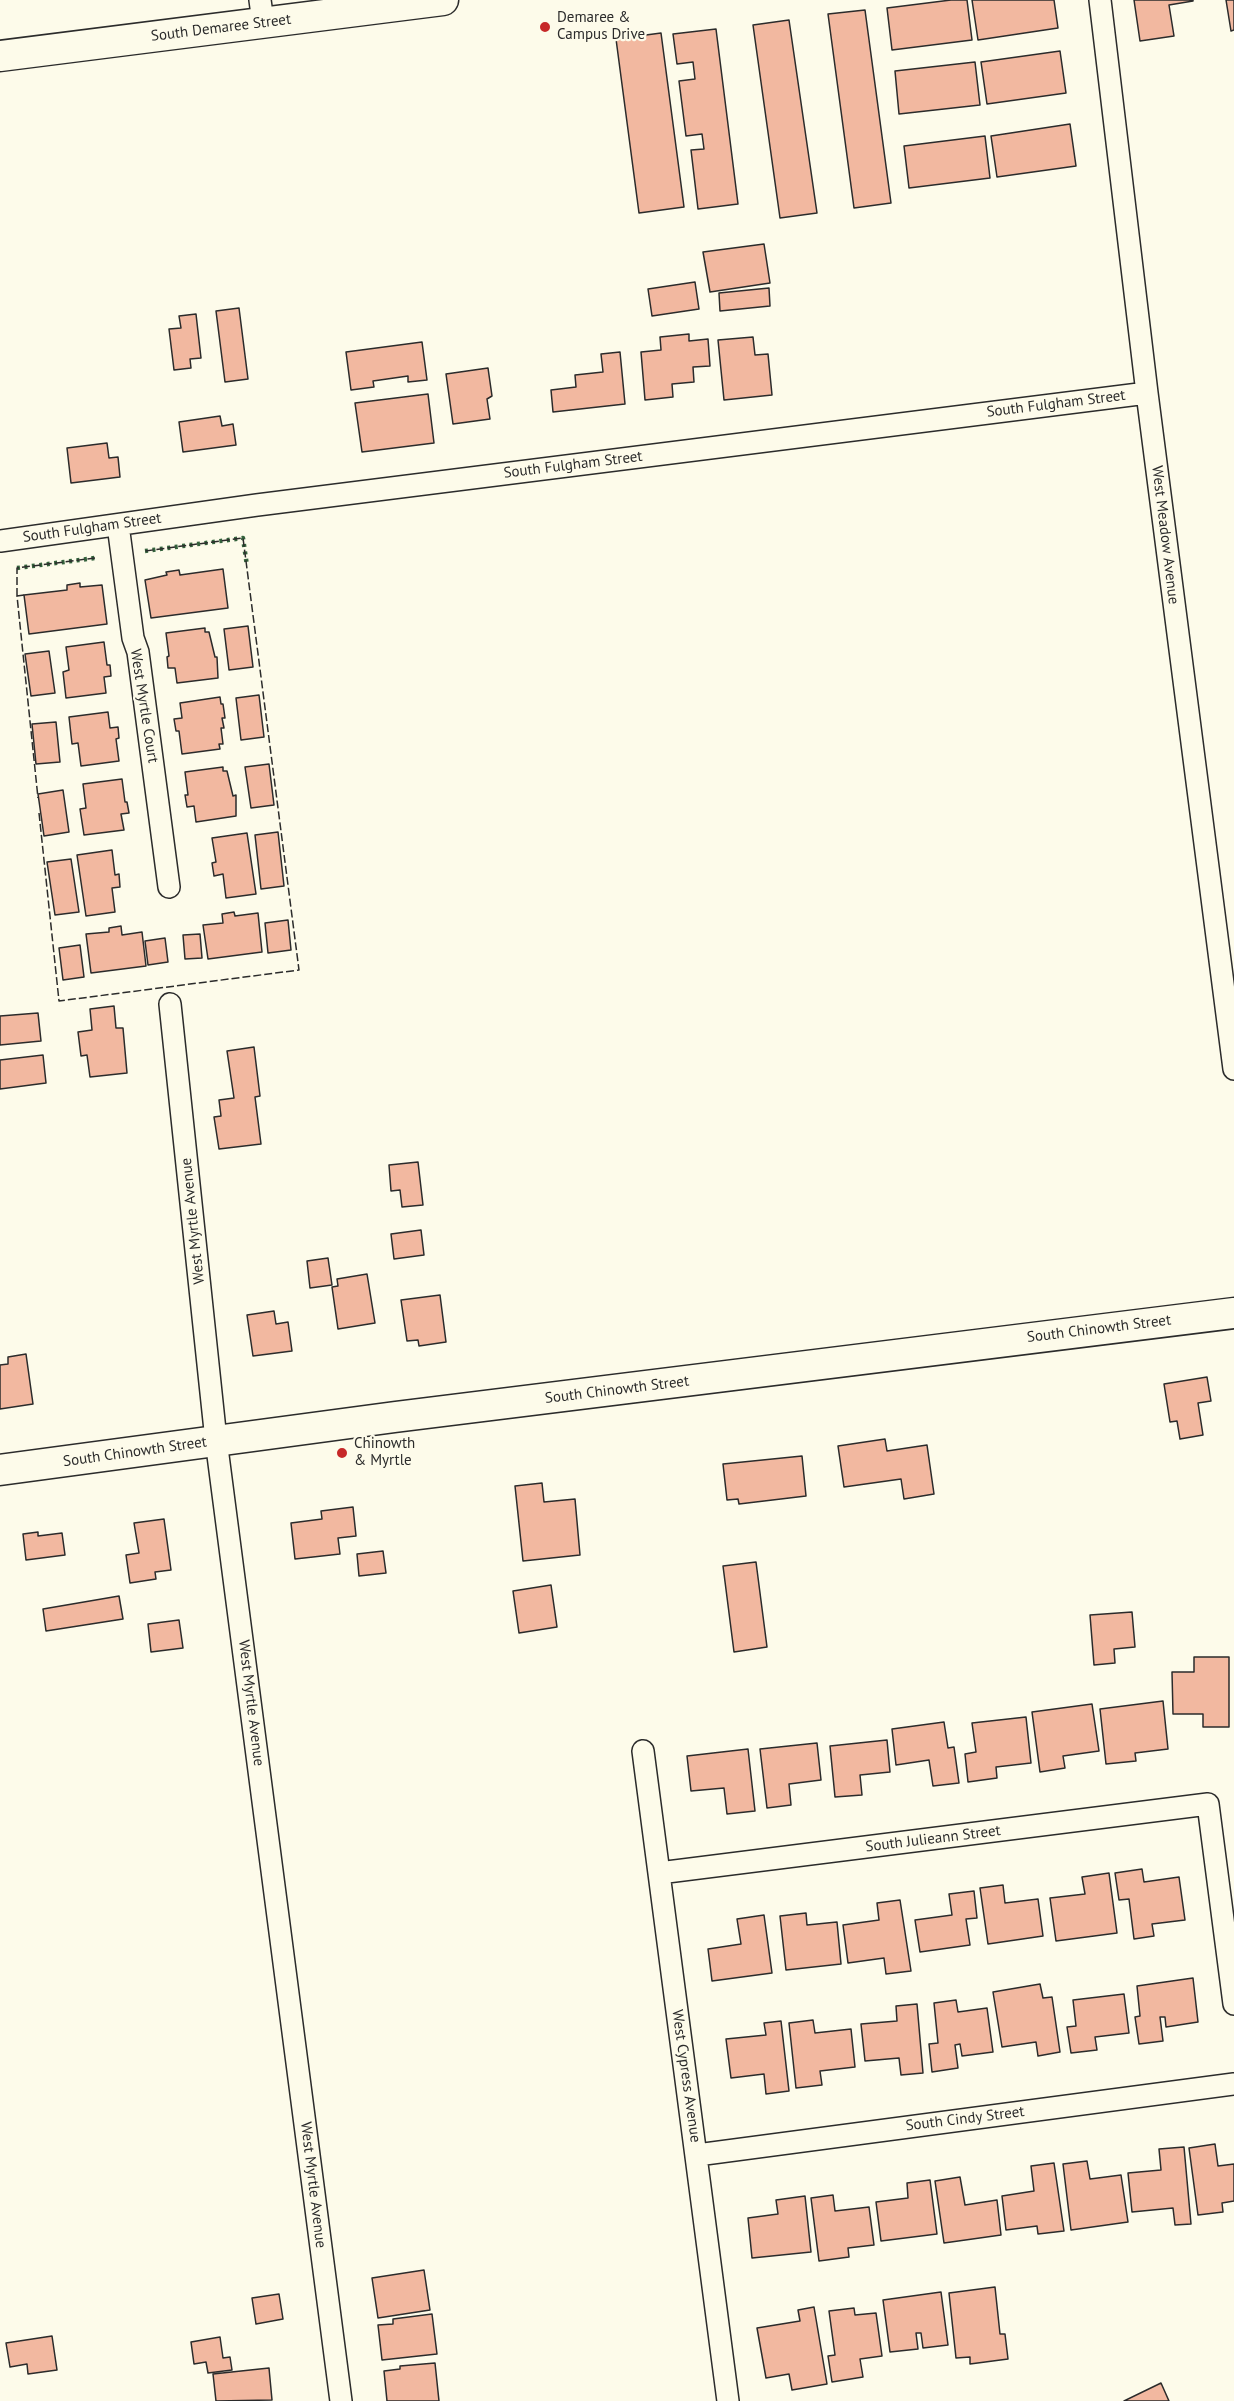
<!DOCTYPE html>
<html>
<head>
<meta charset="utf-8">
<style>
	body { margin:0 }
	canvas { display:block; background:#fdfbea }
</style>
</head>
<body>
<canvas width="1234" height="2401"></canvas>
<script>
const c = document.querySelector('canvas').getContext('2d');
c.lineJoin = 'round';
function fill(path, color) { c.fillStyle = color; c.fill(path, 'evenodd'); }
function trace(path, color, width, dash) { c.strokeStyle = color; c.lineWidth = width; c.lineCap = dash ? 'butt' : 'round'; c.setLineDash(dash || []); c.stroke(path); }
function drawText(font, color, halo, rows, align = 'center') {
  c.font = font + ' "PT Sans",sans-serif'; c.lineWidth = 4.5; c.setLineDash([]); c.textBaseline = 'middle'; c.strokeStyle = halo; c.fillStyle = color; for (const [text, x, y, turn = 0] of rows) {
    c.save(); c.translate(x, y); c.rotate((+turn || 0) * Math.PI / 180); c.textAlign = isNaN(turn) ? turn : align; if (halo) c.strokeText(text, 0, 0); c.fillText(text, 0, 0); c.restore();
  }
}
const building = new Path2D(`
	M951 0H967L972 40 892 50 887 8Z
	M972 0H1054L1058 28 978 40Z
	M1134 0H1193V1L1169 5 1174 36 1140 41Z
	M1226 0H1234V30L1231 31Z
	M865 10 891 203 854 208 828 14Z
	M789 20 817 213 780 218 753 25Z
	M716 29 738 204 698 209 691 150 704 149 702 134 686 136 679 81 695 79 693 62 677 64 673 34Z
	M661 33 684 207 639 213 616 39Z
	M1060 51 1066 93 987 104 981 62Z
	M975 62 980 105 899 114 895 71Z
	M1070 124 1076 166 997 177 991 136Z
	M985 136 990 178 909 188 904 146Z
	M764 244 770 283 710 292 703 252Z
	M695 282 699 309 652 316 648 289Z
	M769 288 770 306 720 311 719 293Z
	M239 308 248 379 225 382 216 311Z
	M196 314 201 358 190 359 191 368 174 370 169 329 181 328 179 316Z
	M689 334V341L708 339 710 366 693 367 694 382 672 384 673 397 645 400 641 352 661 350 660 337Z
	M753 337 755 355 768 354 772 395 724 400 718 340Z
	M422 342 427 380 408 382V376L373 381 374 387 351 390 346 352Z
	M620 352 625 404 553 412 551 390 576 387 575 375 603 372 601 354Z
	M488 368 492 396 487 399 490 419 453 424 446 374Z
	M428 394 434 443 362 452 355 403Z
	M220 416 222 426 233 424 236 445 183 452 179 422Z
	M107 443 109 458 118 457 120 477 71 483 67 448Z
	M223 569 228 608 151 618 145 580 167 575 166 572 179 570 180 575Z
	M80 583V587L102 585 107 624 29 634 24 595 67 590V585Z
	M248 626 253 667 229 670 224 629Z
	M205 628V632H209L215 657H217L218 678 177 683 175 668H168L167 657 169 656 166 633Z
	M104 642 107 665H110L111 676 104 677 106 693 66 698 63 672 69 670 66 647Z
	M49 651 55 693 31 696 25 654Z
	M259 695 264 737 241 740 236 698Z
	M220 697 221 704H223L225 718H222L224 728H221L223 744H219L220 749 182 754 179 731H176L174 719 182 718 180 703Z
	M108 712 110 728 118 727 119 738 116 739 119 761 81 766 78 743 72 744 69 717Z
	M56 722 60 762 36 764 32 724Z
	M269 764 274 805 251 808 245 767Z
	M223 767V771H227L233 796 236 795V816L196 822 194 806 187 807 185 795H188L185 772Z
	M122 779 125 802H127L129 813 121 814 124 830 84 835 80 809 86 808 83 784Z
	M63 790 69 832 44 836 38 794Z
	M278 832 284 886 261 889 255 835Z
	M247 833 256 894 226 898 223 874 214 876 212 863 216 862 212 838Z
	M112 850 115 875 119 874 120 887 112 888 115 912 86 916 77 855Z
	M71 859 79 912 55 915 47 862Z
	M234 912 235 916 258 913 262 952 208 959 203 925 223 923 222 914Z
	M288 920 291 950 268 953 265 923Z
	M121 926 122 935 142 932 146 966 91 973 86 934 109 932V928Z
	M200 934 202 958 185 959 183 935Z
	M165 938 168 962 148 965 145 941Z
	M80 945 84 977 63 980 59 948Z
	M114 1006 116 1028H123L127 1073 90 1077 87 1055 81 1056 78 1032 92 1030 90 1009Z
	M38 1013 41 1041 0 1045V1016Z
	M254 1047 260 1096 255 1097 261 1144 219 1149 214 1117 221 1116 219 1100 234 1098 227 1051Z
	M43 1055 46 1083 0 1089V1060Z
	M418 1162 423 1205 402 1207 400 1190 391 1191 389 1165Z
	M421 1230 424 1255 394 1259 391 1234Z
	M328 1258 332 1285 310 1288 307 1261Z
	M367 1274 375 1323 338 1329 332 1287 338 1286 337 1279Z
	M440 1295 446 1342 419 1346 418 1340 407 1341 401 1300Z
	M274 1311 276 1324 288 1322 292 1351 253 1356 247 1315Z
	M26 1354 33 1404 0 1409V1365L8 1364V1357Z
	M1207 1377 1211 1401 1198 1403 1203 1435 1180 1439 1177 1421 1170 1422 1164 1384Z
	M885 1439 887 1451 927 1445 934 1494 904 1499 901 1479 844 1487 838 1446Z
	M802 1456 806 1496 739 1504 738 1499 727 1500 723 1464Z
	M542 1483 544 1502 575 1499 580 1555 523 1561 515 1486Z
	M353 1507 356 1536 338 1538 340 1554 295 1559 291 1523 322 1519 321 1511Z
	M164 1519 171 1570 155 1572 156 1579 130 1583 126 1555 139 1553 134 1523Z
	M38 1532V1536L62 1533 65 1555 26 1560 23 1534Z
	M383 1551 386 1573 359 1576 357 1554Z
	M756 1562 767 1647 734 1652 723 1566Z
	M551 1585 557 1627 519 1633 513 1591Z
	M119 1596 123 1619 46 1631 43 1609Z
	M1132 1612 1135 1647 1114 1649 1115 1663 1094 1665 1090 1615Z
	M179 1620 183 1648 151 1652 148 1624Z
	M1194 1657H1229V1727H1203V1714H1173L1172 1672H1194Z
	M1163 1701 1168 1749 1135 1753 1136 1761 1106 1764 1100 1709Z
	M1092 1704 1099 1751 1063 1756 1065 1768 1040 1772 1032 1712Z
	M1026 1717 1031 1763 996 1767 997 1778 968 1782 965 1754 976 1752 972 1723Z
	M944 1722 948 1748 954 1747 959 1783 933 1786 929 1760 896 1765 892 1729Z
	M887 1740 890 1772 860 1775 862 1795 835 1797 830 1746Z
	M817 1743 821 1780 789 1784 791 1805 767 1808 760 1749Z
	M748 1749 755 1811 727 1814 724 1788 691 1791 687 1756Z
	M1142 1869 1144 1882 1179 1877 1185 1920 1152 1924 1154 1936 1134 1939 1129 1899 1119 1900 1115 1873Z
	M1109 1873 1117 1933 1056 1941 1050 1898 1085 1894 1082 1877Z
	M1003 1885 1005 1903 1038 1899 1043 1936 988 1944 980 1888Z
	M974 1891 977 1918 966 1919 970 1945 920 1952 915 1920 952 1915 949 1894Z
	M900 1900 911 1971 886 1974 884 1958 848 1963 843 1925 879 1920 877 1903Z
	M806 1913 807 1925 837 1922 841 1964 786 1970 780 1916Z
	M764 1915 772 1973 712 1981 708 1949 741 1944 737 1919Z
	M1193 1978 1198 2022 1166 2027 1165 2017H1160L1163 2041 1139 2044 1135 2017 1140 2016 1137 1986Z
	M1040 1984 1043 1998 1052 1997 1060 2052 1038 2056 1036 2042 1002 2047 993 1992Z
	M1124 1994 1129 2033 1095 2037 1097 2050 1071 2053 1067 2027 1076 2026 1073 2000Z
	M956 2000 958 2012 987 2008 993 2052 962 2056 960 2044 955 2045 958 2068 932 2072 929 2044 938 2043 934 2003Z
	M917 2004 923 2073 901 2075 899 2058 865 2061 861 2024 897 2021 896 2006Z
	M813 2020 815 2033 851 2029 855 2067 820 2071 822 2085 796 2088 789 2023Z
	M781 2021 789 2091 766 2094 764 2074 731 2078 726 2039 766 2035 764 2023Z
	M1215 2144 1218 2166 1234 2164V2201L1222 2203 1223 2212 1198 2215 1189 2148Z
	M1184 2147 1191 2224 1175 2225 1173 2208 1132 2212 1128 2173 1161 2170 1159 2149Z
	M1087 2161 1090 2179 1121 2175 1128 2222 1071 2230 1063 2164Z
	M1054 2163 1064 2231 1038 2234 1037 2226 1006 2230 1002 2196 1034 2191 1031 2166Z
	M960 2177 965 2205 997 2200 1001 2235 944 2243 935 2181Z
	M930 2180 937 2234 881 2241 876 2202 908 2198 907 2183Z
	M833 2195 835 2211 869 2207 874 2245 848 2248 849 2257 819 2261 811 2198Z
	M805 2196 811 2252 752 2258 748 2218 778 2214 776 2200Z
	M424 2270 430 2310 378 2318 372 2278Z
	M995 2287 1000 2334H1005L1008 2359 970 2364V2357L956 2358 949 2293Z
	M941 2292 948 2345 923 2348 921 2333H916L918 2349 890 2352 883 2300Z
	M279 2294 283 2319 256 2324 252 2298Z
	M814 2307 827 2384 792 2390 789 2374 766 2378 757 2328 800 2321 798 2310Z
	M854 2308 855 2315 876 2313 882 2356 860 2359 863 2377 832 2382 828 2356 835 2355 829 2311Z
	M432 2314 437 2354 382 2360 378 2325 393 2324V2319Z
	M52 2336 57 2370 28 2374 27 2364 10 2367 6 2343Z
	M220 2337 223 2358 230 2357 232 2370 208 2373 206 2362 194 2364 191 2342Z
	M435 2363 439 2401H387L384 2371 400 2369V2366Z
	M269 2368 272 2400 216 2401 213 2374Z
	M1161 2383 1169 2401H1124Z`);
fill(building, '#f2b8a0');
trace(building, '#2b2b2b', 1.5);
const street = new Path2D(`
	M260 0 263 22
	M1100 0 1147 393 1234 1069
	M118 525 133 638 138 652 169 887
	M0 541 257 505 1147 393
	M170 1004 216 1440 341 2401
	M643 1751 728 2401
	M659 1873 1208 1804 1234 2004
	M697 2155 1234 2084`);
const secondary = new Path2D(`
	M0 56 443 0
	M0 1470 395 1417 1234 1313`);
trace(street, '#2b2b2b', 24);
trace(secondary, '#2b2b2b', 33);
trace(street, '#fdfbea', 21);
trace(secondary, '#fdfbea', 30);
trace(new Path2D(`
	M145 551 243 538 247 566
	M17 568 95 558`), '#34623c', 4.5, [3, 4.5]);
trace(new Path2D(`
	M24 595 17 596 38 798
	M17 596V568L95 558
	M39 813 59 1001 299 970 243 538 145 551`), '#2b2b2b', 1.5, [8, 3]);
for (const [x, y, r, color] of [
	[545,27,6,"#c62828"],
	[342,1453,6,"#c62828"]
]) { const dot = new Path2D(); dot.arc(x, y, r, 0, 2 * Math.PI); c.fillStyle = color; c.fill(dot); trace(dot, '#fdfbea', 2); }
drawText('15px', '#2b2b2b', '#fdfbea', [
	["Demaree &",557,18],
	["Campus Drive",557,35],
	["Chinowth",354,1444],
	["& Myrtle",354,1461]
], 'left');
drawText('15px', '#2b2b2b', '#fdfbea', [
	["South Demaree Street",221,28,-7],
	["South Fulgham Street",1056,404,-7],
	["South Fulgham Street",573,465,-7],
	["South Fulgham Street",92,528,-8],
	["West Meadow Avenue",1165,535,83],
	["West Myrtle Court",144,706,81],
	["West Myrtle Avenue",193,1221,-96],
	["South Chinowth Street",1099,1329,-7],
	["South Chinowth Street",617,1390,-7],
	["South Chinowth Street",135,1452,-8],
	["West Myrtle Avenue",251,1703,83],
	["South Julieann Street",933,1839,-7],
	["West Cypress Avenue",686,2076,82],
	["South Cindy Street",965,2119,-7],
	["West Myrtle Avenue",313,2185,83]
]);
</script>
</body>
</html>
